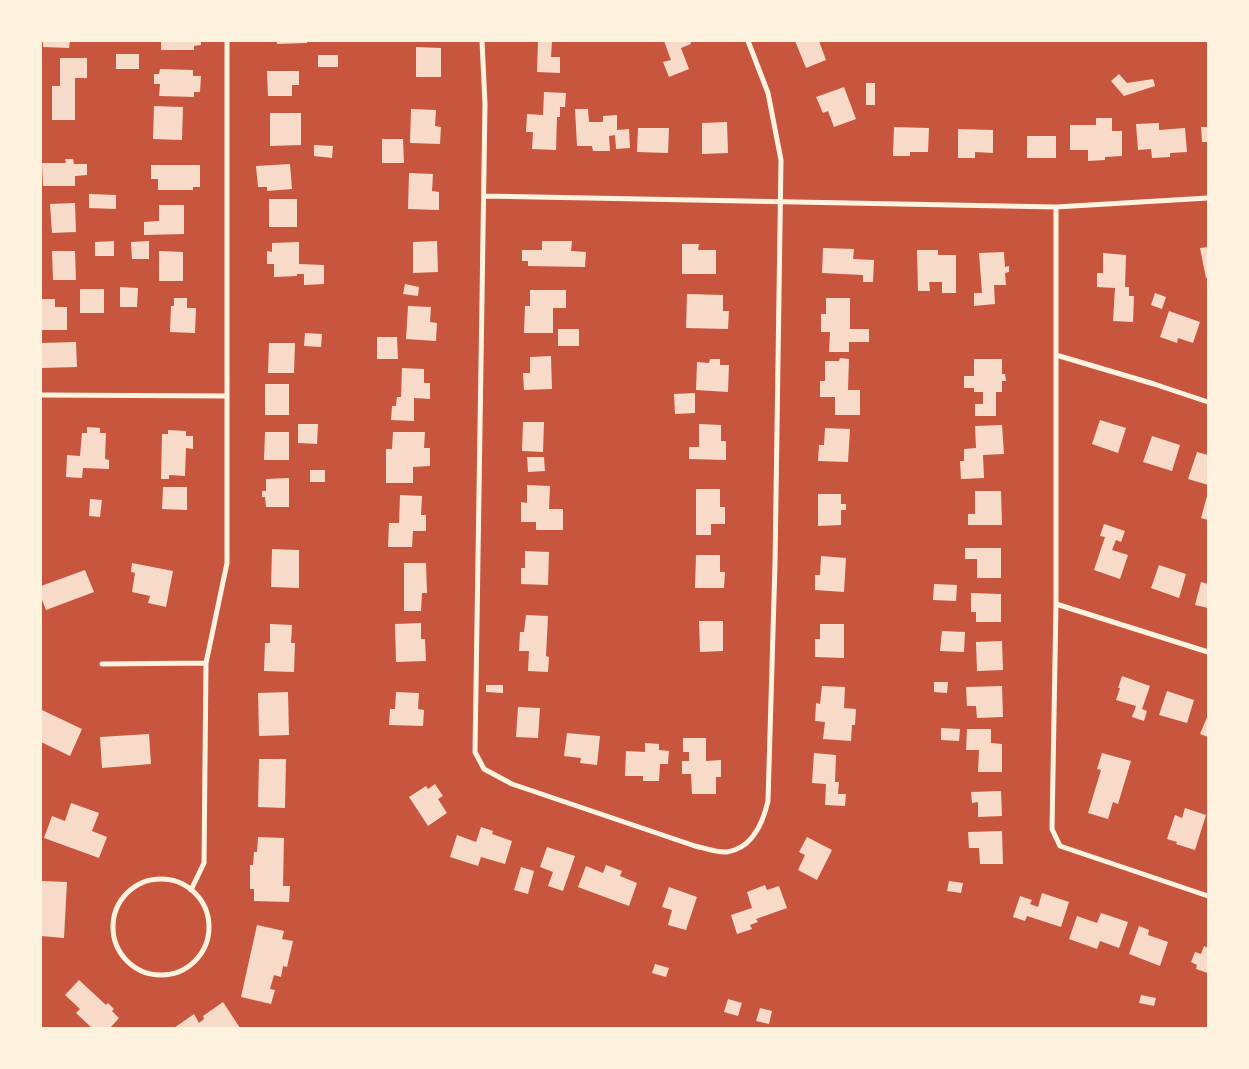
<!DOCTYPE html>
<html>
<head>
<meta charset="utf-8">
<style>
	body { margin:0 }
	#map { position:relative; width:1249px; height:1069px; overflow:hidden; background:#c8553d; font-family:"Exo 2",sans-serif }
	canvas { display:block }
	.frame { position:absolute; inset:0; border:42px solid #fff3e0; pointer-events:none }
</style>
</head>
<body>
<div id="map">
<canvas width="1249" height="1069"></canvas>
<div class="frame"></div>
</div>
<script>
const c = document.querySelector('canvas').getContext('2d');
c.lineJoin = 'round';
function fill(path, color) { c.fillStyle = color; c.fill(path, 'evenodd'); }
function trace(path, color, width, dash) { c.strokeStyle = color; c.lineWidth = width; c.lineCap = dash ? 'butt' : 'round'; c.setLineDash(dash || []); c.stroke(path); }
fill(new Path2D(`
	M43 41H70L69 48 43 47Z
	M161 41H201V45L194 46V50H161Z
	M277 41H307V43L277 44Z
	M538 41H552L551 57H560V73L537 72Z
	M664 41H690L691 44 681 48 689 69 669 77 663 62 671 60Z
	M795 41H819L826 60 806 68Z
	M416 47 441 48V77H416Z
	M116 54H139V69H116Z
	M318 55H338V67H318Z
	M60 58H87V78H75V120H52V86H60Z
	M160 69 193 70V76H201L200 92H194V97L159 96 160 84H154V74H159Z
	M267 71H299V85H292V96H268Z
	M1119 74 1127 83 1153 79 1155 86 1124 96 1111 81Z
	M866 83H875V105H866Z
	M844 87 856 119 834 127 828 111 823 113 816 97Z
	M544 92 566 93 565 107H560V117H557L556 150 532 149 533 132H526L527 114 543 115Z
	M154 106 183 107 182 140 153 139Z
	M411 109 436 110 435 126 441 127 440 144 410 143Z
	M575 109H588L589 122H603V116L617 115V130L629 129 630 148 616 149 615 135 609 136 610 151H593L592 146H577Z
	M270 113H301V145L270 146Z
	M1096 118H1112V131H1122V156L1105 157V160L1088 161V150H1070V125H1096Z
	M727 122 728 153 702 154V123Z
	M1159 123V130L1185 128 1187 152 1170 153V157L1152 158 1151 149 1138 150 1136 124Z
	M894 127 929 128 928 152H910V156H893Z
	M1201 127H1208V142H1202Z
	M638 128H669L668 153 637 152Z
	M958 129 993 130V153L975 152V158H958Z
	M1027 136H1056V158H1027Z
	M382 139H403L404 163H382Z
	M314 145 333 146 332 158 314 156Z
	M65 159H73L74 164H87V175L75 176V186H43L42 163H66Z
	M290 164 292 189 267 191V187H258L256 166Z
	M151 165H200V187H193V190H158V179H151Z
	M409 173 433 174 432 191 439 192V210L408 209Z
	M89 194 116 195V209L89 208Z
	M269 199H297V227H269Z
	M75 203 76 232 52 233 50 204Z
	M159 205H184V234L144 235V222L159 221Z
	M114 241V256H95V242Z
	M149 241V259H132L131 242Z
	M437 241 438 272 413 273V242Z
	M542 241H572L571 251 586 252 585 267 528 266V261H522V250H542Z
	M299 242V264L324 265V284L304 285V274H297V276L274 277V264H267V251L272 252V243Z
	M682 244H699L698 250H716V274H682Z
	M1208 247V277L1206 278 1200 248Z
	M823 248 854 249 853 259 874 260 873 282H863V275L822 273Z
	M917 250H938V255H956V293H942V282H929L930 291H918Z
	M52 251H75L76 280H53Z
	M159 251 183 252V281H159Z
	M1004 252 1005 267 1009 266V272L1005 273 1006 285H994L995 304 974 306V293H982L979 253Z
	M1103 253 1126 255 1125 287H1129V296H1134L1133 322 1113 321 1115 288 1097 287V273H1103Z
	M405 284 419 287 418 296 403 294Z
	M120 287 138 288 137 307H120Z
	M80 289H104V313H80Z
	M530 290H566V308H553V333H524L525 306H530Z
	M1155 293 1166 297 1162 309 1151 305Z
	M687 294 723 295V311H729L728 329 686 328Z
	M174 298H187V308H196L195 333 170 332 171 306H174Z
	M826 298H850V329H869V342H849V352H829L830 332H821V314H826Z
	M42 299H55V307H67V330H42Z
	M408 306 431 307 430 322 437 323 436 341 406 339Z
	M1169 311 1200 322 1193 343 1178 338 1177 343 1160 337Z
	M558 329H579V346H558Z
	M305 333 322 334 321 347 304 346Z
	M377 337H397L398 359H377Z
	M76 342 77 367 41 368V343Z
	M269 343H295L294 373H268Z
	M551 356 552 389 524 390 523 373H530V357Z
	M840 358 849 359 848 390H860V415H835V397H820V381H825V361H839Z
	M710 359H720V365H729L728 392 696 390 697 362 709 363Z
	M974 359H1002V374H1005L1006 381H1002V392H996V416H975V404H983V392H974V388H964V376H974Z
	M402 368 424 369V383H430V399L414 398V421L391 420 392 406H396L397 397H401Z
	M265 384H289V415H265Z
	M695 393V413L675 414 674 394Z
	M1100 420 1126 428 1118 453 1092 444Z
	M523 422H544L543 452 522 451Z
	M298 424H318L317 444 298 443Z
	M699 424 721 425V441H726V460L689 459V447H699Z
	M1002 425 1004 454 983 455 984 478 961 479 960 461H964V449L976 448 975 426Z
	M87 427 100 428V433H106L105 459 109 460V469L83 468 82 478 66 477 67 455 80 456 82 433H87Z
	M825 428 850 429 848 462 818 461 819 445H824Z
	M168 430 186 431V436H193V449L186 448 185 476 169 475V479H161L162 434H168Z
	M265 432H289V460H264Z
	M393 432H425L424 448H430V466L413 467V483H386V449H392Z
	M1152 436 1180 445 1172 471 1143 462Z
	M1197 452 1208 455V485L1188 479Z
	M527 457H544L545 471 528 472Z
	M310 470H325V482H310Z
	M289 478V507H266L265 497H262V491H266V479Z
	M527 485 550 486 549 509H563V530H536V522H521V502L527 503Z
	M163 487H187V510L162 509Z
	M696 489H720V507H725V524H711V535H696Z
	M975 491H1001L1002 525H968V514H975Z
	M818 494H841V504H846V510H841V525L818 526Z
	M400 495 422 496 421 515H426V531H413L412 547H388L389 523H399Z
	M1207 496H1208V520L1201 518Z
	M90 499 102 500 100 517 89 516Z
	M1104 524 1125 531 1121 542 1116 540 1112 550 1128 555 1120 579 1094 570 1105 537 1100 536Z
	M965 548H1001V578H977V559H965Z
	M272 549 299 550V588L271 587Z
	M525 551 549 552 548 585 521 584V568H525Z
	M696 555H720V572H725L724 588H695Z
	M821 556 846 558 844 592 815 590V575H820Z
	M132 563 173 571 166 607 148 603 150 596 132 592 135 573 131 572Z
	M404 563H426L427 593H422L421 611H404Z
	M1159 565 1186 574 1179 598 1151 588Z
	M85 570 94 592 46 610 41 597V586Z
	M1201 582 1208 584V608L1195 605Z
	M934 584 957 585 956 601 933 600Z
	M971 593 1001 594V622H976V612H971Z
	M526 615 548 616 546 656 549 657 548 672 528 671 529 651H519L520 632H524Z
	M699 621H723V651L700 652Z
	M421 623V639H425L426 661 396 662 395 624Z
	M270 624 292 625 291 643H295L294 672 264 671 265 643H270Z
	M820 624H844V658L815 657V639H820Z
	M942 631 965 632 964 652 940 651Z
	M1002 641 1003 670 977 671 976 642Z
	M1122 676 1150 686 1142 709 1147 711 1144 721 1132 717 1136 706 1116 700 1120 688H1118Z
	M934 682H948L947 693 934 692Z
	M486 685H503V693L486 692Z
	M822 686 845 687 844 708 856 709 855 725H852L851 741 823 739 825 722 815 721 816 703 820 704Z
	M1002 686 1003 717 977 718 976 706H967L966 687Z
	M1167 691 1194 700 1187 723 1159 715Z
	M288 692 289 735 259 736 258 693Z
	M396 692 419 693 418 709 424 710 423 726 389 725 390 709H395Z
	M518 707 540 708 538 738 516 737Z
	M42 710 82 729 70 756 41 742Z
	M1208 715V737L1200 734Z
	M941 728 960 729 959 741 941 740Z
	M967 729H991V743L1002 744V772H978L979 750H966Z
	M567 733 600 736 597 765 580 763 581 758 564 756Z
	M149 734 151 764 102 768 100 737Z
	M683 738H706V761L721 760V777H716V794H692L691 774H682V761H689V752H683Z
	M645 743 659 744V750L669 751 668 764H660L659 781H643V776H625L626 751 645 752Z
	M814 753 836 755 835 782H839L838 794H846L845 806 825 805 826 784 812 783Z
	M1102 753 1131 761 1118 804 1113 802 1108 819 1088 813 1101 770 1097 769Z
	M259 759H286L285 808 258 807Z
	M435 784 443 796 438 799 447 813 428 826 409 797 426 786 428 789Z
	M1001 791 1002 816 978 817V802L972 803 971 792Z
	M71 803 99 813 92 831 107 837 99 858 44 838 52 816 65 821Z
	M1185 808 1206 815 1195 850 1176 844 1177 842 1167 839 1175 815 1182 818Z
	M481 827 493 831 492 834 512 841 505 864 481 857 478 866 450 857 457 835 476 842Z
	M1002 831 1003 864H980L979 848H969L968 832Z
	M258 837 284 838 283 886H290L289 902 254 901V889H250V865H253L254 852H257Z
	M807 837 832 850 817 880 798 870 805 855 799 852Z
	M547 847 575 856 563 891 548 886 553 872 540 867Z
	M606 865 622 871 620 876 637 883 629 906 578 887 586 866 603 873Z
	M521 867 534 871 528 894 514 890Z
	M41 881 67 882 64 938 41 936Z
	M949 881 963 883 961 893 947 891Z
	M765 885 767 890 779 886 787 908 756 919 758 922 750 925 752 929 737 934 731 915 752 908 747 892Z
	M669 887 697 897 686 930 668 925 672 910 662 907Z
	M1042 893 1069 902 1061 927 1027 916 1025 921 1013 917 1020 896 1032 900 1030 904 1038 907Z
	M1101 913 1128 922 1119 948 1100 941 1097 949 1069 939 1077 916 1097 923Z
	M257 925 284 931 282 939 293 941 287 967 283 966 281 977 274 975 270 989 275 990 271 1004 241 997Z
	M1139 926 1149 930 1148 935 1168 942 1160 966 1129 954Z
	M1204 946 1208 948V973L1196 969 1197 965 1191 962 1195 952 1201 954Z
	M655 964 669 968 666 977 652 973Z
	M79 980 106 1005 108 1003 114 1009 112 1011 119 1018 110 1028H92L76 1013 80 1009 65 995Z
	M1141 995 1156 998 1154 1006 1139 1003Z
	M728 999 742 1003 738 1016 724 1012Z
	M223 1002 240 1028H174L194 1014 199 1023 204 1019 203 1016Z
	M760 1008 772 1011 769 1024 756 1021Z`), '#f7dbc8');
trace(new Path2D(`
	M482 41 485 104 475 752 484 769 512 784 695 846C705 848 717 853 727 852 752 848 763 823 768 801L775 564 781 160 768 93 748 41
	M484 196 1056 207 1208 198
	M1056 207V604L1052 829 1060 846 1208 896
	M1056 355 1154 384 1208 402
	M41 395 227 396
	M1056 604 1208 652
	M102 664 206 663
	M113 927a48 48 0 1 1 96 0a48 48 0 1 1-96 0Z
	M191 890 204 863 206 663 227 563V41`), '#fff3e0', 5);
</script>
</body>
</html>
